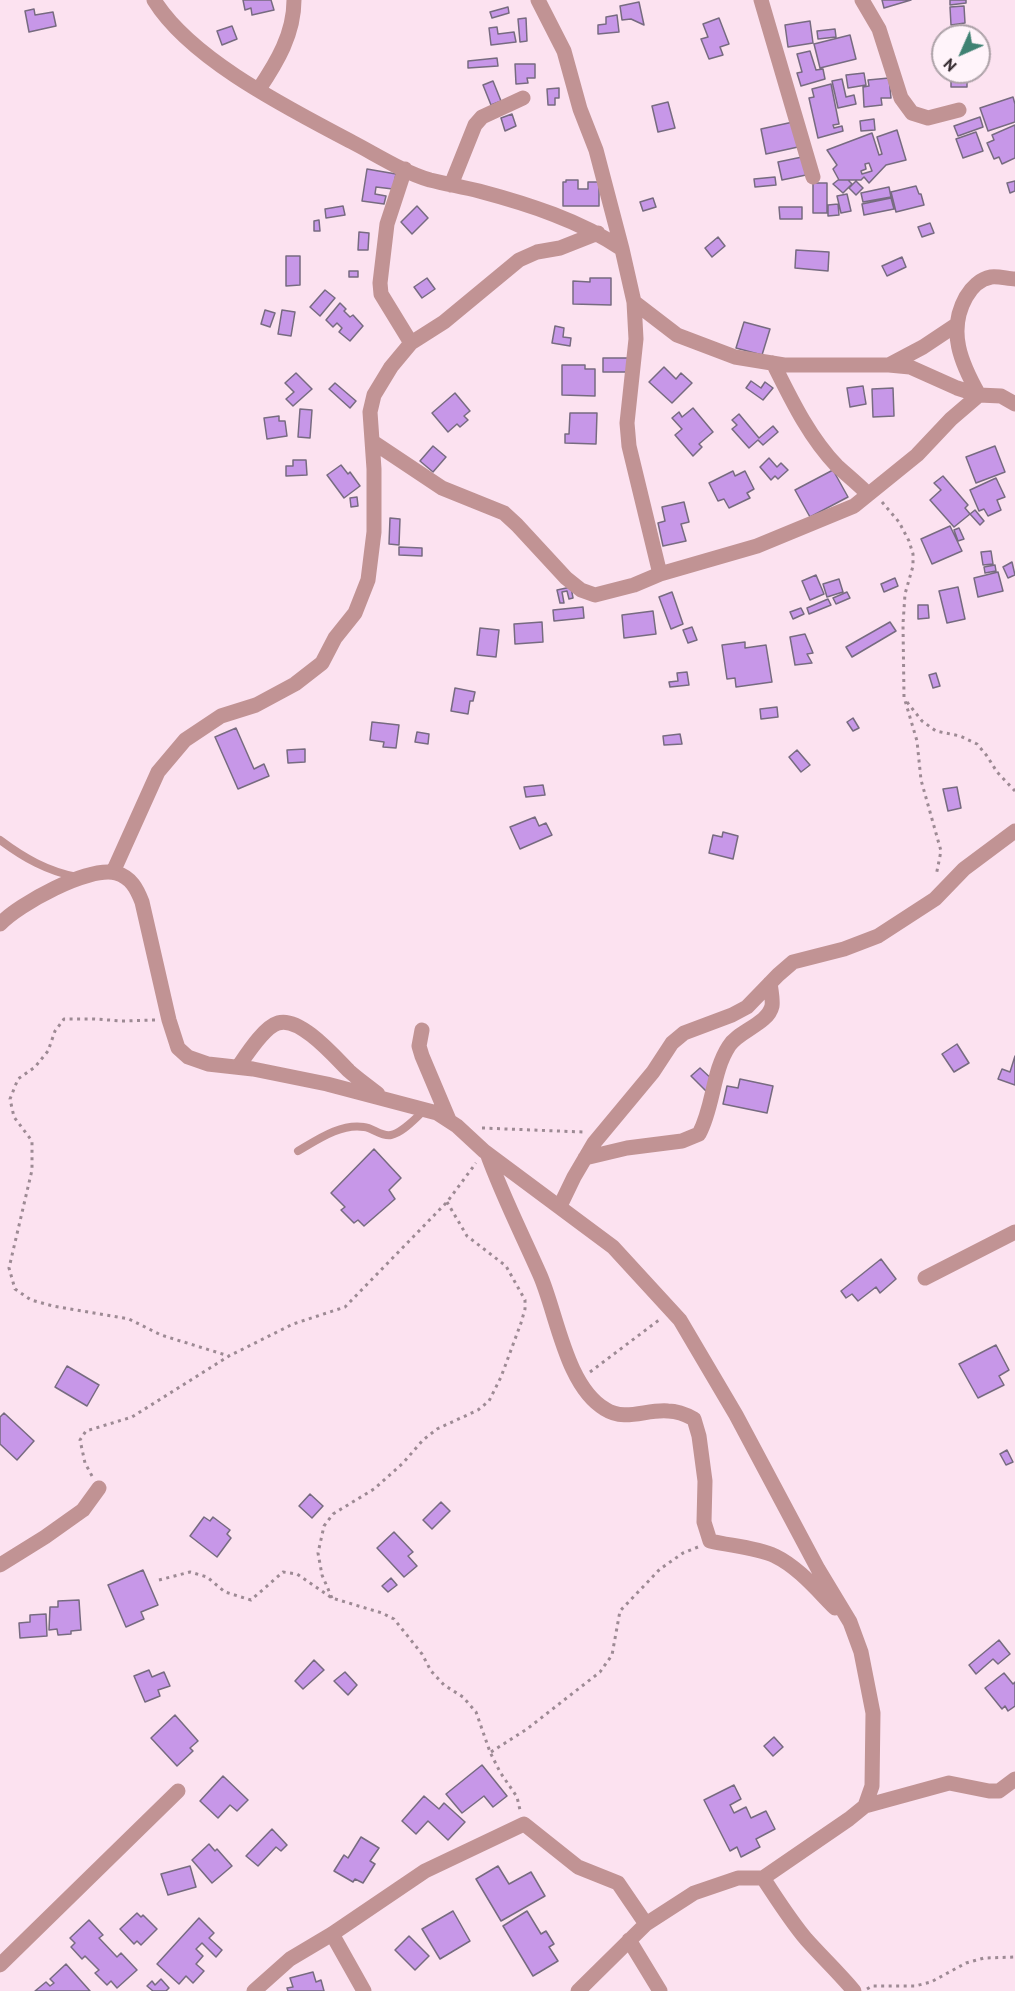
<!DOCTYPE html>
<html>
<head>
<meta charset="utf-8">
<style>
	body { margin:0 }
	#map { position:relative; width:1015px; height:1991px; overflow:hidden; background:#fce2f0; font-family:"PT Sans",sans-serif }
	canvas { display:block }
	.north { position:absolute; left:931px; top:24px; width:60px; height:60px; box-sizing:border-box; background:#fff4fa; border:2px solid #aca1a7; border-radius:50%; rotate:225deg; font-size:16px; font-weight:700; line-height:24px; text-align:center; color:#2f252a }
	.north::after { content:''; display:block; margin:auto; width:21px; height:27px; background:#408273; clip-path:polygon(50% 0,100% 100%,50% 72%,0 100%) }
</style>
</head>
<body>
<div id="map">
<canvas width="1015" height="1991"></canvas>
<div class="north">N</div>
</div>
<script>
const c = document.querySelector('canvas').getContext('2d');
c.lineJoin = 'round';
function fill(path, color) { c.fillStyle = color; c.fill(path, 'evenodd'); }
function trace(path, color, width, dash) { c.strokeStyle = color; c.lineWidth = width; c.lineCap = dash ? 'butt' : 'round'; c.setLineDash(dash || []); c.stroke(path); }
const building = new Path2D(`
	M243 0H271L274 10 252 15 251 8 245 10Z
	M882 0H911L884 8Z
	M950 0H966V3L950 5Z
	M639 2 644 25 631 19 622 20 620 6Z
	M964 6 965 23 951 25 950 7Z
	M508 7 509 13 492 18 490 12Z
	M34 9 35 15 53 12 56 26 29 32 25 11Z
	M617 15 619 32 598 34V25L606 24V17Z
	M526 18 527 41 520 42 518 19Z
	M719 18 729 44 720 47 723 55 709 59 701 39 708 37 703 24Z
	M810 21 813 43 788 47 785 25Z
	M232 26 237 39 222 45 217 31Z
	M497 27 498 34 514 32 516 42 491 45 489 28Z
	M835 29 836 37 818 39 817 31Z
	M850 35 856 59 820 68 814 44Z
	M810 51 816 70 823 69 825 79 801 86 797 73 802 72 797 54Z
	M497 58 498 66 468 68V61Z
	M515 64H535V78H527L528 83 516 84Z
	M864 73 866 85 848 88 846 75Z
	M951 77H967V87H951Z
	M889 78 891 98H881L882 105 864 107 863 87 869 86 868 80Z
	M842 79 846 97 854 95 856 104 838 108 832 81Z
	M493 81 501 101 491 105 483 85Z
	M831 84 839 124 833 125 834 128 842 126 843 131 818 138 809 98 814 97 812 89Z
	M559 88V98H555V105H548L547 89Z
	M1013 97 1015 104V122L988 131 980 108Z
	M668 102 675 128 658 132 652 106Z
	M512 114 516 126 505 131 501 118Z
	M980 117 983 127 958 136 954 126Z
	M874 119 875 130 861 131 860 121Z
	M793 122 798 147 766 154 761 129Z
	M1015 125V158L1002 164 999 157 994 159 987 143 994 140 992 135Z
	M897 130 906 160 886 165 869 183 864 177 861 180H839L833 169 837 165 827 150 872 133 879 155 882 154 877 137ZM869 163 872 171 862 174 861 171 866 169 865 164Z
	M976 132 983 151 963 158 956 139Z
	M802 157 806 175 782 180 778 162Z
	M367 169 396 174 393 189 376 187 375 194 386 196 384 204 362 201Z
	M775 177 776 185 755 187 754 179Z
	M566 180H578V189H588V182H599V206H563V182H566Z
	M838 180H848L852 184 843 193 833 184Z
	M856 181 863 188 856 195 849 188Z
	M1015 181V191L1010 193 1007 183Z
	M813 183H827V213H813Z
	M916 186 919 194H921L924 205 896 212 891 192Z
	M889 187 891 197 863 202 861 193Z
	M847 194 851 211 841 213 837 196Z
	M653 198 656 207 643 211 640 202Z
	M891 198 894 209 864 215 862 204Z
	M838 204 839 215 828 216V205Z
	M343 206 345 215 326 218 325 209Z
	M417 206 428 218 412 234 401 222Z
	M779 207H802V219H780Z
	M319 220 320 231H314V221Z
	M930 223 934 233 922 237 918 227Z
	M359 232 369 233 368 250H358Z
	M718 237 725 246 712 257 705 248Z
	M796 250 829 252 828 271 795 268Z
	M286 256H300V285L286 286Z
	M902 257 906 267 887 276 882 266Z
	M349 271H358V277H349Z
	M427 278 435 289 422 298 414 287Z
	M590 278H611V305L573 304V281L590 282Z
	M325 290 335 298 320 316 310 307Z
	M340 303 346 309 344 311 350 317 353 315 363 326 350 341 339 332 342 328 337 323 333 327 326 320Z
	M265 310 275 313 270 327 261 324Z
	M282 310 295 312 291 336 278 334Z
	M744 322 770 329 762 355 736 348Z
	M555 326 564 328 563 337 571 338 570 346 552 343Z
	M603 358H628L629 372H603Z
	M562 365H585V369H595V396L562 395Z
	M664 367 676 379 681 373 692 383 672 403 649 382Z
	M296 373 312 389 293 406 286 399 294 392 285 383Z
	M751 381 761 388 765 382 773 388 763 400 746 388Z
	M335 383 356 401 350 408 329 389Z
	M863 386 866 404 850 407 847 388Z
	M893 388 894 416 873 417 872 389Z
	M455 393 470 411 464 416 468 420 460 427 457 424 448 432 432 413Z
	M693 408 713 432 699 444 702 447 693 456 675 435 682 429 672 418 679 412 682 417Z
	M300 409 312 410 310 438 298 437Z
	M570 413H597L596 444 565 443V434H569Z
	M739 414 759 438 773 426 778 432 763 445 758 440 749 448 732 429 737 425 732 420Z
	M279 416V421H285L287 436 267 439 264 418Z
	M433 446 446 457 433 472 420 461Z
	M995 446 1005 472 976 483 966 457Z
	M769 458 777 467 781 463 788 470 778 479 775 476 771 480 760 467Z
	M293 460H306L307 475 286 476V466H293Z
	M341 465 348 474 350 472 360 486 344 498 327 475Z
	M833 470 848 497 810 517 795 490Z
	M733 471 735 476 745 471 754 489 747 493 750 498 729 508 724 499 718 501 709 483Z
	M943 476 968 505 965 508 970 514 954 527 930 500 941 490 934 483Z
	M996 478 1005 497 997 500 1001 510 988 516 984 509 979 511 970 490Z
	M357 497 358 506 351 507 350 498Z
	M684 502 689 522 681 524 686 541 663 546 658 523 665 521 662 507Z
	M975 510 984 521 980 525 970 514Z
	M390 518 400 519 399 545 389 544Z
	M950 526 962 551 932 564 921 539Z
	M959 528 964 539 958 541 954 530Z
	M399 547 422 548V556L399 555Z
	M991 551 993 564 983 565 981 552Z
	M1012 562 1015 575 1008 578 1003 567Z
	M995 565 996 571 985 573 984 567Z
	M998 572 1003 591 978 597 974 578Z
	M816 575 824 594 810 600 802 581Z
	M895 578 898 586 884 592 881 584Z
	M839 579 843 592 827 597 823 584Z
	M571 587 573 598 569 599 567 591 562 592 564 603H560L557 590Z
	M958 587 965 619 947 623 939 591Z
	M672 592 683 624 671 629 659 597Z
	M847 592 850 598 836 604 833 598Z
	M828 599 831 605 809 614 807 608Z
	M918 605H928L929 618 918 619Z
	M583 607 584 618 554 621 553 610Z
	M801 608 804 614 793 619 790 612Z
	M653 611 656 634 624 638 622 615Z
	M542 622 543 642 515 644 514 624Z
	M890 622 896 631 852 657 846 647Z
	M692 627 697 640 688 643 683 630Z
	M480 628 499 630 496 657 477 655Z
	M805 634 813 653 807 654 812 663 795 665 790 637Z
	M745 642V648L766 645 772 682 736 687 735 678 727 679 722 645Z
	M687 672 689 685 670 687 669 682 678 681 677 673Z
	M936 673 940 686 933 688 929 675Z
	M455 688 475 692 473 701H470L468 714 451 711Z
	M777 707 778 717 761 719 760 709Z
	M853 718 859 728 853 731 847 722Z
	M372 722 399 725 396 748 383 747 384 742 370 740Z
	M236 728 254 769 264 764 269 776 238 789 215 737Z
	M417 732 429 734 428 744 415 742Z
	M680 734 682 744 664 745 663 736Z
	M305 749V762L288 763 287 750Z
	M797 750 810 765 801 772 789 757Z
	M543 785 545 795 526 797 524 787Z
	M957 787 961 808 948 811 943 789Z
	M535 817 539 826 546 823 552 835 520 849 510 827Z
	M723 832 738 836 733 859 709 853 713 835 722 837Z
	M957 1044 969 1063 954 1072 942 1054Z
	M1015 1056V1085L998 1079 1002 1069 1010 1072Z
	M700 1068 715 1082 706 1091 691 1076Z
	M740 1079 773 1086 767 1113 723 1104 727 1086 738 1088Z
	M374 1149 401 1178 389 1190 395 1199 364 1226 358 1220 354 1223 341 1210 345 1207 331 1193Z
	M881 1259 896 1279 880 1293 876 1287 858 1301 852 1294 846 1298 841 1291Z
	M996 1345 1009 1370 999 1376 1004 1385 978 1398 959 1364Z
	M67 1366 99 1385 87 1406 55 1387Z
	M4 1413 34 1441 17 1460 0 1444V1417Z
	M1007 1450 1013 1462 1006 1465 1000 1454Z
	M310 1494 323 1506 312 1518 299 1506Z
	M441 1502 450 1511 432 1529 423 1520Z
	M204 1517 210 1521 213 1517 230 1530 227 1534 231 1538 217 1557 190 1536Z
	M394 1532 413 1552 408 1556 417 1566 404 1577 377 1548Z
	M143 1570 158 1605 141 1612 144 1619 126 1627 108 1585Z
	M391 1578 397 1585 388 1592 382 1586Z
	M79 1600 81 1630 71 1631V1634L58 1635 57 1629 49 1630 50 1607H58V1601Z
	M46 1614 47 1636 20 1638 19 1623 30 1622V1615Z
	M999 1640 1010 1654 998 1664 993 1659 976 1674 969 1665Z
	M314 1660 324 1670 303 1689 295 1681Z
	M149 1670 152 1677 164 1672 170 1686 158 1690 160 1696 145 1702 134 1676Z
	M345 1672 357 1685 348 1695 334 1681Z
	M1004 1673 1013 1684 1015 1682V1706L1008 1711 1005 1706 1002 1709 985 1688Z
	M175 1715 198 1741 190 1748 193 1751 177 1766 151 1738Z
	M774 1737 783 1747 773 1756 764 1746Z
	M482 1765 507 1796 493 1807 484 1796 462 1813 446 1794Z
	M223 1776 248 1800 237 1811 230 1805 218 1818 200 1801Z
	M734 1785 741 1799 730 1805 734 1813 746 1807 751 1818 766 1811 775 1829 756 1839 760 1847 741 1857 737 1847 730 1851 704 1800Z
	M424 1796 439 1809 444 1803 465 1822 448 1840 428 1821 416 1834 402 1821Z
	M272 1829 287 1845 281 1851 276 1847 258 1866 246 1856Z
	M361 1837 379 1848 370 1861 375 1864 363 1883 355 1879 353 1882 334 1871 344 1855 348 1858Z
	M209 1844 215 1851 217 1849 232 1866 212 1883 192 1860Z
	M190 1866 196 1887 168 1895 161 1874Z
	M498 1866 509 1884 531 1872 545 1896 501 1921 476 1879Z
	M453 1911 470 1941 440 1959 422 1929Z
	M527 1911 541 1934 546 1931 554 1944 549 1947 558 1961 533 1976 503 1926Z
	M137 1913 141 1917 143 1915 157 1929 141 1945 137 1941 134 1944 120 1929Z
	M199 1918 214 1933 209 1938 222 1950 216 1957 202 1943 196 1949 203 1956 196 1964 204 1971 193 1983 186 1976 179 1984 157 1964Z
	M89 1920 103 1935 99 1938 117 1957 121 1953 137 1970 117 1988 111 1981 107 1985 95 1973 99 1970 85 1956 82 1959 71 1947 75 1943 70 1938Z
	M409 1936 429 1956 415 1970 395 1950Z
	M66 1964 90 1991H35L46 1982 50 1986 54 1983 50 1979Z
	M313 1972 316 1982 321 1980 324 1991H288L287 1988 293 1987 290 1978Z
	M161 1979 169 1988 166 1991H153L147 1986 152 1981 155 1985Z`);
fill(building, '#c797e8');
trace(building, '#776b80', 1.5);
trace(new Path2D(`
	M882 502 899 522 909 541 913 554V566L905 594 903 624 904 697 917 741 921 780 941 851 936 876
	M907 702 922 721 936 731 960 736 977 744 987 756 997 772 1015 791
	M155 1020 122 1021 95 1019H64L55 1031 48 1051 35 1067 18 1079 10 1099 14 1117 32 1141V1170L9 1268 15 1289 31 1300 53 1306 129 1319 161 1335 229 1356
	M482 1128 583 1132
	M590 1372 659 1320
	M92 1476 85 1463 80 1440 86 1431 132 1417 229 1356 293 1324 345 1307 447 1202 476 1163
	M159 1580 190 1572 207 1577 225 1592 251 1600 283 1572 297 1574 332 1598 382 1613 394 1619 422 1654 431 1671 444 1685 463 1697 476 1712 490 1752 500 1772 517 1797 520 1810
	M332 1598 322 1575 318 1553 324 1526 333 1514 374 1489 403 1463 423 1440 437 1429 478 1410 489 1401 501 1377 521 1323 525 1309V1300L506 1266 467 1236 447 1202
	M491 1752 527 1729 600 1672 612 1655 620 1611 660 1569 683 1553 698 1547
	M867 1989 872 1986H915L931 1982 966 1963 984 1958 1015 1957`), '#9d8a94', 3, [3, 4.5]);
trace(new Path2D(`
	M0 840C24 858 47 871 77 877
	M298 1151C317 1140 341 1123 364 1127 373 1128 382 1137 391 1135 404 1132 416 1117 426 1109`), '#c19394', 8);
trace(new Path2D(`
	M154 0C191 60 290 109 352 142 377 155 403 172 430 180 446 184 463 187 479 191 528 204 581 221 622 249L634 302 636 339 627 423 629 446 660 574
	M538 0 564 51 580 109 596 150 622 249
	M761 0 813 177
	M862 0 879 29 901 98 912 113 928 118 959 110
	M259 89C277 62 294 34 294 0
	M405 169 387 224 380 283 381 294 411 343
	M451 185 475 125 482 117 523 98
	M634 302 677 335 735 357 784 365H889L910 367 957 388 979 395 1001 396 1015 404
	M773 363C791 399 809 437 837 466 847 475 858 484 868 494
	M889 365 923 347 956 325
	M373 442 442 488 504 513 517 525 566 578 581 590 595 595 634 585 660 574 757 546 854 506 917 455 951 419 979 395C961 363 947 331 966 297 971 288 980 279 991 277 999 276 1008 279 1015 279
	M113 872 158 772 185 740 221 716 256 705 295 684 322 663 335 638 355 613 368 580 374 532V469L370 412 374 395 391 367 411 343 444 322 519 260 537 252 560 248 598 233
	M0 924C19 904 88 866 116 873 131 877 137 889 142 902L169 1020 178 1048 188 1057 208 1064 253 1069 327 1084 437 1113 457 1126 484 1151 613 1247 680 1320 736 1415 818 1569 850 1622 861 1652 873 1713 872 1786 865 1806 849 1819 763 1878H738L694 1893 646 1924 578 1991
	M422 1030 419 1046 422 1056 449 1120
	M238 1067C247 1054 264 1027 278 1023 300 1016 335 1057 349 1071 358 1079 368 1086 378 1094
	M487 1153C502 1195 522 1234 540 1275 557 1314 566 1386 605 1409 625 1422 646 1409 668 1411 677 1411 685 1414 694 1419L699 1436 705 1481 704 1522 710 1541C731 1546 755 1547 775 1556 798 1567 817 1590 835 1608
	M585 1158 627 1148 682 1141 699 1134C714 1106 712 1072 729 1046 738 1031 768 1024 772 1006 773 1000 771 990 770 983
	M560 1206 574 1177 594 1143 653 1072 672 1043 684 1033 732 1015 747 1007 778 975 793 962 844 949 878 936 935 899 964 869 1015 831
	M925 1278 1015 1232
	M0 1565 45 1537 83 1510 99 1488
	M865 1806 949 1783 989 1791H999L1015 1779
	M763 1878C777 1899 790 1920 806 1939 822 1957 839 1973 854 1991
	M332 1934 364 1991
	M629 1940 660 1991
	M0 1965 178 1791
	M254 1991 290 1959 332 1934 425 1871 524 1824 578 1867 618 1883 646 1924`), '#c19394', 15);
</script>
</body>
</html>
